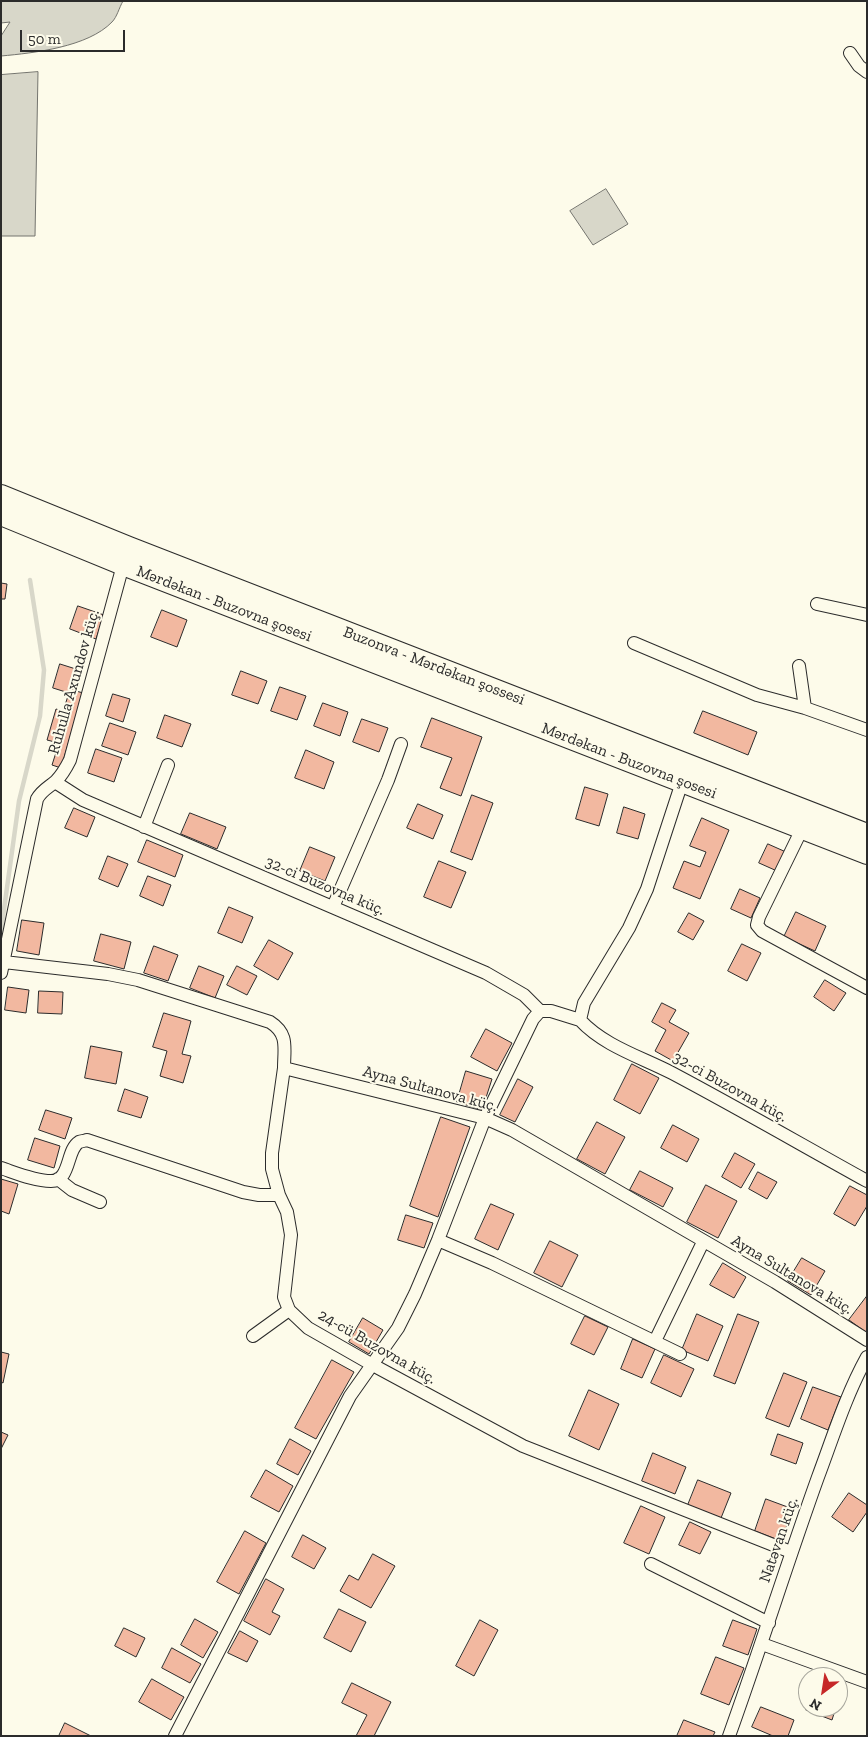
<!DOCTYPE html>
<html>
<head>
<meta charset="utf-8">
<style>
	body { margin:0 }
	#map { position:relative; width:868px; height:1737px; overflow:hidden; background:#fdfbea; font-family:"Zilla Slab",serif }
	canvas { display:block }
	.frame { position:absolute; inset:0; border:2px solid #2b2b2b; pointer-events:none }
	.north { position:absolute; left:798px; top:1667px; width:50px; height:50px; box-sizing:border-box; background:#fdfbea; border:1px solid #a9a89e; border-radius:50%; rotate:211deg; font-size:14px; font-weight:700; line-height:20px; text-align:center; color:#2b2b2b }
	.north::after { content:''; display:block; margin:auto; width:18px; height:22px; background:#c62828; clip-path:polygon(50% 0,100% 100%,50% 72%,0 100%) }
	.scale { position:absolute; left:20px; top:30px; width:105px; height:22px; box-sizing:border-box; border:2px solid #2b2b2b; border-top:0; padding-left:6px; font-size:15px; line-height:18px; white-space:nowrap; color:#2b2b2b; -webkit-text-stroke:4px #fdfbea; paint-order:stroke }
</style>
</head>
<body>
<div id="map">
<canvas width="868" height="1737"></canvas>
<div class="frame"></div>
<div class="north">N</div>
<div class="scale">50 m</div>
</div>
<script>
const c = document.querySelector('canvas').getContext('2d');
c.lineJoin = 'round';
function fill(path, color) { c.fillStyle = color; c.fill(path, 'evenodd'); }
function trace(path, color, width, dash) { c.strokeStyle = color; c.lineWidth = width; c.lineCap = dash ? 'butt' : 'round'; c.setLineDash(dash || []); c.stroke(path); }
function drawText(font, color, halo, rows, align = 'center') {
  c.font = font + ' "Zilla Slab",serif'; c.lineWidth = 4; c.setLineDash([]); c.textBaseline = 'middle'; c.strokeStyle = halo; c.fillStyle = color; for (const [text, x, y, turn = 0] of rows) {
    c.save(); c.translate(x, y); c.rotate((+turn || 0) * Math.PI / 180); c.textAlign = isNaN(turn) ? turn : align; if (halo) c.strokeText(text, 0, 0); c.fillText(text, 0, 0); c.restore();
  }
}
const water = new Path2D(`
	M1 1H123C119 8 117 17 112 22 88 47 34 53 1 56V36L10 22 1 23Z
	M38 72 35 236H1V75Z
	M606 189 628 224 593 245 570 211Z`);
fill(water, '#d8d7c9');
trace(water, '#74746e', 1);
trace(new Path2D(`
	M1 931 19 801 40 716 44 670 30 580`), '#d8d7c9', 4.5);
const building = new Path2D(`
	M1 583 7 584 5 599H1Z
	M78 606 104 615 96 639 70 629Z
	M162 610 187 620 177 647 151 637Z
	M60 664 79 670 73 690 83 693 61 768 52 765 59 743 47 740 56 709 63 711 69 693 53 688Z
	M241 671 267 681 258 704 232 695Z
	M280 687 306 696 297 720 271 711Z
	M113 694 130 699 123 722 106 716Z
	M323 703 348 712 340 736 314 726Z
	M703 711 757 732 748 755 694 733Z
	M165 715 191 724 182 747 157 738Z
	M432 718 482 737 461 796 440 788 452 758 421 747Z
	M362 719 388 728 379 752 353 742Z
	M110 723 136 732 128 755 102 746Z
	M96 749 122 758 114 782 88 773Z
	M306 750 334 762 324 789 295 778Z
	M585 787 608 794 599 826 576 819Z
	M472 795 493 803 472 860 451 852Z
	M418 804 443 815 433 839 407 828Z
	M624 807 645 814 638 839 617 833Z
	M74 808 95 817 87 837 65 828Z
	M190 813 226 827 217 849 181 834Z
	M702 818 729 830 700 899 673 888 684 861 700 867 706 852 690 846Z
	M147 840 183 855 175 877 138 862Z
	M768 844 786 852 777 871 759 863Z
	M310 847 335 857 325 881 300 871Z
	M108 856 128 864 118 887 99 879Z
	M439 861 466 872 451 908 424 897Z
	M148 876 171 885 163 906 140 896Z
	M740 889 760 898 751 918 731 909Z
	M229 907 253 917 242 943 218 933Z
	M796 912 826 926 815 951 784 937Z
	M689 913 704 921 693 940 678 932Z
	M22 920 44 923 39 955 17 951Z
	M101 934 131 942 124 969 94 961Z
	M269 940 293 953 278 980 254 966Z
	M742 944 761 953 747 981 728 971Z
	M154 946 178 955 168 981 144 973Z
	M199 966 224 976 215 998 190 988Z
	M237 966 257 976 247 995 227 985Z
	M825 980 846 993 834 1011 814 997Z
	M8 987 29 990 26 1013 5 1010Z
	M39 991 63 992 62 1014 38 1013Z
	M662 1003 676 1010 669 1022 689 1033 673 1061 655 1051 666 1030 652 1022Z
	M164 1013 191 1021 182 1054 191 1056 183 1083 160 1076 167 1051 153 1047Z
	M486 1029 512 1043 497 1071 471 1057Z
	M91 1046 122 1052 116 1084 85 1078Z
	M632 1064 659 1078 640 1114 614 1100Z
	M466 1071 492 1079 482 1110 457 1102Z
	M518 1079 533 1087 515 1122 500 1115Z
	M125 1089 148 1097 141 1118 118 1111Z
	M46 1110 72 1118 65 1139 39 1130Z
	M441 1117 470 1127 438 1217 410 1206Z
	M597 1122 625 1137 605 1174 577 1159Z
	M673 1125 699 1139 687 1162 661 1148Z
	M35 1138 60 1146 54 1168 28 1160Z
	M735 1153 755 1164 741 1188 722 1177Z
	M640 1171 673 1188 663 1207 630 1190Z
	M758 1172 777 1182 767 1199 749 1189Z
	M1 1179 18 1184 9 1214 1 1211Z
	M706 1185 737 1201 718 1238 687 1222Z
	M850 1186 867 1195V1206L855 1226 834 1214Z
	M491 1204 514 1214 498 1250 475 1239Z
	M406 1215 433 1223 424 1248 398 1240Z
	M550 1241 578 1255 562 1287 534 1273Z
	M802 1258 825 1271 811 1295 788 1281Z
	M723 1263 746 1277 734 1298 710 1285Z
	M867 1296V1333L849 1320Z
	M697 1314 723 1326 708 1361 682 1350Z
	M738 1314 759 1322 735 1384 714 1376Z
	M585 1316 608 1327 594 1355 571 1344Z
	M363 1318 383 1330 369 1354 349 1342Z
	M633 1339 655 1349 642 1378 621 1369Z
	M1 1352 9 1354 3 1383 1 1382Z
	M664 1355 694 1369 681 1397 651 1383Z
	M332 1360 354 1372 316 1439 295 1428Z
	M784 1373 807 1382 789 1427 766 1418Z
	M813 1387 841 1397 828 1430 801 1419Z
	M589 1390 619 1404 599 1450 569 1436Z
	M1 1432 8 1435 1 1449Z
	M778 1434 803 1443 796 1464 771 1455Z
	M290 1439 311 1451 298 1475 277 1464Z
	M653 1453 686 1467 675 1494 642 1481Z
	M266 1470 293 1486 279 1512 251 1497Z
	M698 1480 731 1493 721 1518 688 1505Z
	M849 1493 867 1505V1512L853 1532 832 1517Z
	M766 1499 793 1509 781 1541 755 1531Z
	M641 1506 665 1517 649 1554 624 1543Z
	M690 1522 711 1532 700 1554 679 1545Z
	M245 1531 266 1543 239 1594 217 1582Z
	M303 1535 326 1548 314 1569 292 1557Z
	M373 1554 395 1566 371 1608 340 1591 349 1575 358 1580Z
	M266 1579 284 1589 272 1612 280 1616 270 1635 244 1621Z
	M339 1609 366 1622 351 1652 324 1638Z
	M195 1619 218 1632 203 1658 181 1645Z
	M480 1620 498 1630 474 1676 456 1666Z
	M733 1620 757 1629 748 1655 723 1646Z
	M124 1628 145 1638 136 1657 115 1646Z
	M240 1631 258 1641 247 1662 228 1653Z
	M172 1648 201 1664 190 1683 162 1668Z
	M716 1657 744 1668 729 1705 701 1694Z
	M152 1679 184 1697 171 1720 139 1702Z
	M352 1683 391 1702 374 1736H356L367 1715 342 1703Z
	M808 1706V1707H836L832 1720 806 1710Z
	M761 1707 794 1720 788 1736H773L752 1727Z
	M684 1720 715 1732 713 1736H677Z
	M65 1723 91 1736H59Z`);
fill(building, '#f2b8a0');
trace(building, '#2b2b2b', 1);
const minor = new Path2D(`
	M850 53 859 66 867 72
	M817 604 867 615
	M634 643 757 695 805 708 867 730
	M799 666 805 708
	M55 782 83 800 486 973 524 995 540 1011H551L580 1020
	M682 782 647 889 629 928 584 1003 580 1020C604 1046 641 1057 672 1073 738 1108 802 1145 867 1181
	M144 827 168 765
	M802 829 759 917 757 925 762 931 867 988
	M333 907 388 780 401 744
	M4 962 108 974 138 980 270 1022C289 1034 284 1048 284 1068L485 1118 512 1130 775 1282 867 1340
	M1 973 37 799C42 790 48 788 56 781 62 775 66 768 70 760L123 565
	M1 1168C16 1173 35 1181 51 1181 71 1181 66 1150 79 1142 82 1141 84 1141 87 1140L243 1192 259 1195H279L287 1212 291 1235 284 1297 289 1310 308 1328 371 1364 523 1446 791 1552
	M58 1179 72 1190 100 1202
	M279 1195 272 1169V1153L284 1068
	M438 1240 492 1263 680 1354
	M253 1336 289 1310
	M655 1341 703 1242
	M651 1564 769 1623
	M762 1644 867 1682
	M175 1736 350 1396 398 1328 415 1294 438 1240 485 1118 533 1019 540 1011
	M729 1736C760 1650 787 1563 818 1477 833 1437 846 1395 867 1357`);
const primary = new Path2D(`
	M1 495 129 547 867 834
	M1 515 123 565 867 854`);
trace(minor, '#2b2b2b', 14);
trace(primary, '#2b2b2b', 22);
trace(minor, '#fdfbea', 12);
trace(primary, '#fdfbea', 20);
drawText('16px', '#2b2b2b', '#fdfbea', [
	["Mərdəkan - Buzovna şosesi",224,604,21],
	["Buzonva - Mərdəkan şossesi",434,666,21],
	["Ruhulla Axundov küç.",74,682,-74],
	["Mərdəkan - Buzovna şosesi",629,761,21],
	["32-ci Buzovna küç.",325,886,23],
	["32-ci Buzovna küç.",730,1087,29],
	["Ayna Sultanova küç.",430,1089,15],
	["Ayna Sultanova küç.",792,1275,31],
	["24-cü Buzovna küç.",377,1347,30],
	["Natəvan küç.",779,1540,-71]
]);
</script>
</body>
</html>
